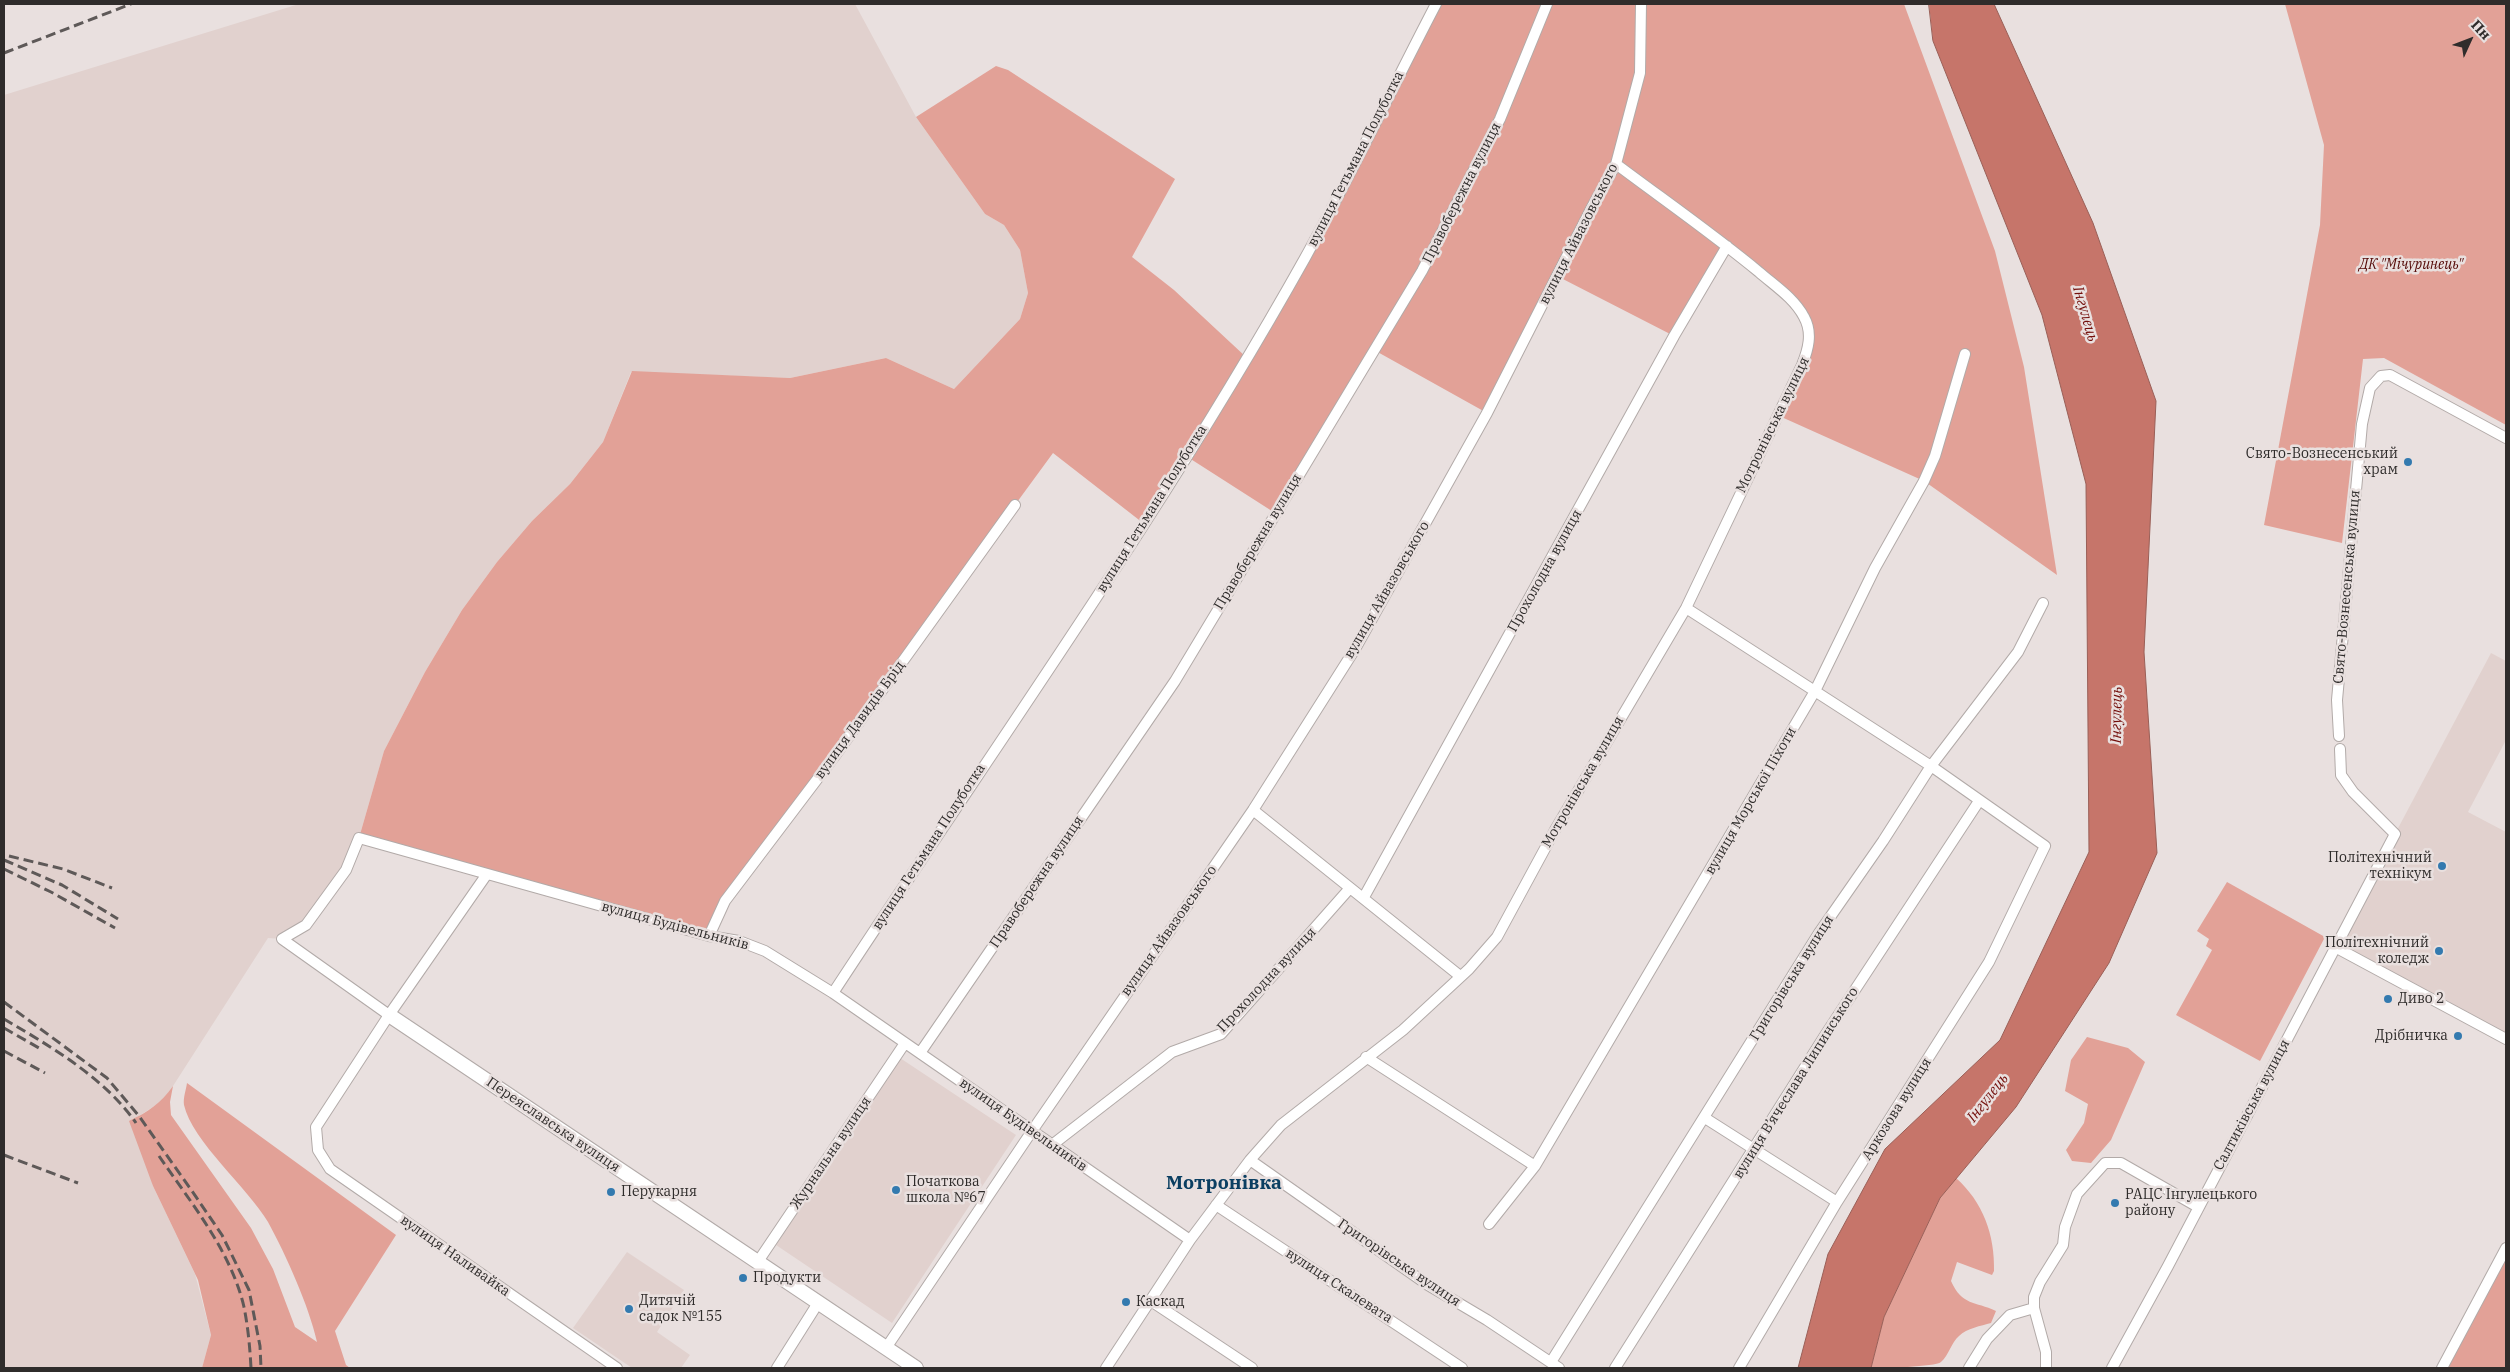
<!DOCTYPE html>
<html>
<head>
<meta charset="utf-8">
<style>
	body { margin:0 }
	#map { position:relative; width:2510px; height:1372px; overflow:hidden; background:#e9e0df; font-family:"IBM Plex Serif",serif }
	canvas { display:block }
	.frame { position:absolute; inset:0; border:5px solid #2f2c2b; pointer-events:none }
	.north { position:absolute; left:2445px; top:15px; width:50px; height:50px; -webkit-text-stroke:4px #e9e0df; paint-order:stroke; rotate:47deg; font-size:14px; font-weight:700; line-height:20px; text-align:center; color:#2f2c2b }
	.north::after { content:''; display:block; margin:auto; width:18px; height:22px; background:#2f2c2b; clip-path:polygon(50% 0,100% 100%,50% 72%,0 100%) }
</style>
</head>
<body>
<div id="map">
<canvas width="2510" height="1372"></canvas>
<div class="frame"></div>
<div class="north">Пн</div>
</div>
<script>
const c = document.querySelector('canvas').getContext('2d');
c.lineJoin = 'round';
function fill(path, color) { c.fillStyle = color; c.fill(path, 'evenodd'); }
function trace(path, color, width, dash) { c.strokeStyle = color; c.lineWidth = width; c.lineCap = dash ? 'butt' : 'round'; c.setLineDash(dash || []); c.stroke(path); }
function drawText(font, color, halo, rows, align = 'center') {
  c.font = font + ' "IBM Plex Serif",serif'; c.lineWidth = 5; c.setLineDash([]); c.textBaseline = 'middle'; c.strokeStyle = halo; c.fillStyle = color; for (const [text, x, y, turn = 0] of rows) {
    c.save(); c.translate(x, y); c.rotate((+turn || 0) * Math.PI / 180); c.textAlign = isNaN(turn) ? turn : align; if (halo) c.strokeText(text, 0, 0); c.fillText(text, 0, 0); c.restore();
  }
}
fill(new Path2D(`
	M299 4H855L916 117 985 214 1004 225 1020 250 1028 293 1020 319 954 389 886 358 790 378 631 372 603 442 570 484 532 521 497 562 462 610 425 672 384 751 359 838 346 870 306 925 282 939 268 938 173 1086 162 1101 139 1116 153 1186 195 1274 211 1335 202 1368H4V95Z
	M2491 653 2506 661V740L2468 812 2506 832V1039L2335 947Z
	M900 1058 1016 1135 892 1323 776 1245Z
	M627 1252 684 1290 657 1332 690 1355 681 1368H632L573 1328Z`), '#e1d1ce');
fill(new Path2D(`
	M1436 4H1904L1995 251 2024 367 2057 575 1924 481 1777 415 1808 350 1805 318 1727 246 1674 336 1557 276 1487 413 1374 350 1275 513 1186 456 1143 523 1053 453 725 901 709 936 359 838 384 751 425 672 462 610 497 562 532 521 570 484 603 442 632 371 790 378 886 358 954 389 1020 319 1028 293 1020 250 1004 225 985 214 916 117 996 66 1008 70 1175 179 1132 257 1174 290 1246 357 1306 257Z
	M2285 4H2506V425L2384 358 2363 359 2342 543 2264 525 2320 225 2324 145Z
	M2227 882 2325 937 2260 1061 2176 1015 2212 950 2206 946 2209 939 2197 931Z
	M2087 1037 2128 1048 2145 1062 2111 1140 2091 1163 2072 1161 2066 1150 2084 1123 2088 1104 2065 1091 2071 1060Z
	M187 1083 396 1235 335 1331 346 1365 350 1368H202L211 1335 198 1280 153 1186 129 1121C148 1112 161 1103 173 1086L170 1102 171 1115 251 1228 273 1269 295 1327 317 1342C309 1306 286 1255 268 1222 248 1188 192 1141 184 1105 183 1098 186 1090 187 1083Z
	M1956 1178C1983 1202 1995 1235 1994 1271L1992 1275 1957 1262 1951 1281C1962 1306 1975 1301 1996 1311L1991 1323C1981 1326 1967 1328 1959 1336 1951 1343 1949 1355 1941 1362 1935 1367 1882 1368 1871 1368L1884 1317 1940 1198Z
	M2506 1248V1368H2442Z`), '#e2a197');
const water = new Path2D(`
	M1929 4H1994L2093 223 2156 401 2144 652 2157 853 2109 963 2016 1107 1940 1198 1884 1317 1871 1368H1798L1828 1254 1885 1149 2000 1040 2089 852 2086 484 2042 315 1933 41Z`);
fill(water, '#c6756a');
trace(water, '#995f57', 1);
const street = new Path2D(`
	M1686 608 1931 766 2045 846 1989 962 1837 1202 1739 1368
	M2339 736 2337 700 2362 424 2370 388 2381 376 2390 375 2506 438
	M1253 810 1460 976
	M487 874 389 1015 316 1127 318 1150 330 1169 617 1368
	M1364 897 1674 336 1727 246
	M709 936 725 901 834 757 1015 505
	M2335 947 2506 1039
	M833 993C992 750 1163 512 1305 258 1351 175 1392 88 1436 4
	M389 1015 282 939 306 925 346 870 359 838 709 936 739 941 765 951 833 993 1190 1240
	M920 1053 1175 681 1422 271 1500 119 1547 4
	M1366 1057 1535 1166
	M1705 1118 1837 1202
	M1052 1145 1172 1052 1221 1034 1350 888
	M1250 1160 1428 1285 1487 1320 1559 1368
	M1216 1205 1462 1368
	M1489 1224 1535 1166 1815 691 1875 568 1924 481 1935 456 1965 354
	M757 1263 905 1043
	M1151 1301 1252 1368
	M886 1348 1032 1131 1253 810 1355 649 1487 413 1592 207 1616 164 1640 73 1641 4
	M1551 1362 1819 933 1883 841 1931 766 2018 652 2043 603
	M777 1368 818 1303
	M1106 1368 1190 1240 1250 1160 1281 1125 1403 1030 1469 969 1497 937 1555 830 1686 608 1802 365C1808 350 1813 333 1804 317 1794 298 1775 286 1759 272 1713 234 1664 200 1616 164
	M1615 1368 1824 1037 1979 801
	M1969 1368 1987 1339 2010 1315 2034 1308
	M2046 1368V1352L2034 1308V1297L2040 1282 2063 1245 2065 1227 2077 1194 2105 1163H2121L2198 1207
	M2112 1368 2168 1266 2395 834 2353 792 2341 775 2340 749
	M2442 1368 2506 1248`);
const secondary = new Path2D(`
	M389 1015 916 1368`);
trace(street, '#b2aaa8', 12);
trace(secondary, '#b2aaa8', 16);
trace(street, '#fff', 10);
trace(secondary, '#fff', 14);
trace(new Path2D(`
	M4 53 131 4
	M9 856 63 869 112 888
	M4 860 62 885 118 919
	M4 869 51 892 115 928
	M4 1002 107 1078 139 1116 192 1191 222 1235 249 1290 260 1346 261 1368
	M4 1019C50 1046 105 1078 136 1123
	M4 1028 39 1048
	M4 1051 45 1073
	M4 1155 78 1183
	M159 1156C191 1203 231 1251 244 1307 248 1327 250 1348 251 1368`), '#5e5958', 3, [10, 5]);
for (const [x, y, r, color] of [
	[2408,462,5,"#337aaf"],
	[2442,866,5,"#337aaf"],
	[2439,951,5,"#337aaf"],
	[2388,999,5,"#337aaf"],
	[2458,1036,5,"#337aaf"],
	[896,1190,5,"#337aaf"],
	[611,1192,5,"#337aaf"],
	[2115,1203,5,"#337aaf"],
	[743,1278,5,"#337aaf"],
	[1126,1302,5,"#337aaf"],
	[629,1309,5,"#337aaf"]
]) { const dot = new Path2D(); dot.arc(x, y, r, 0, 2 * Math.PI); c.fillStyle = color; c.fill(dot); trace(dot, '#e9e0df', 2); }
drawText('14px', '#2f2c2b', '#e9e0df', [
	["вулиця Гетьмана Полуботка",1356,159,-63],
	["Правобережна вулиця",1462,193,-63],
	["вулиця Айвазовського",1579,234,-63],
	["Мотронівська вулиця",1773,425,-64],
	["вулиця Гетьмана Полуботка",1152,509,-58],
	["Правобережна вулиця",1258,542,-59],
	["Прохолодна вулиця",1545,571,-61],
	["Свято-Вознесенська вулиця",2347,587,-85],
	["вулиця Айвазовського",1387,590,-60],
	["вулиця Давидів Брід",860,720,-54],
	["Мотронівська вулиця",1583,782,-60],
	["вулиця Морської Піхоти",1751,801,-60],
	["вулиця Гетьмана Полуботка",929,847,-57],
	["Правобережна вулиця",1037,882,-56],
	["вулиця Будівельників",675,926,15],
	["вулиця Айвазовського",1169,931,-55],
	["Григорівська вулиця",1792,978,-58],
	["Прохолодна вулиця",1267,980,-47],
	["вулиця В’ячеслава Липинського",1796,1083,-58],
	["Салтиківська вулиця",2252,1105,-62],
	["Аркозова вулиця",1897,1109,-58],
	["Переяславська вулиця",553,1125,34],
	["вулиця Будівельників",1023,1125,35],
	["Журнальна вулиця",831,1153,-56],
	["вулиця Наливайка",455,1256,35],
	["Григорівська вулиця",1399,1263,34],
	["вулиця Скалевата",1339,1286,33]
]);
drawText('italic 14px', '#540806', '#e9e0df', [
	["ДК \"Мічуринець\"",2411,265]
]);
drawText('14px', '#2f2c2b', '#e9e0df', [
	["Свято-Вознесенський",2398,454,"right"],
	["храм",2398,470,"right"],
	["Політехнічний",2432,858,"right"],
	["технікум",2432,874,"right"],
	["Політехнічний",2429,943,"right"],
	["коледж",2429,959,"right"],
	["Диво 2",2398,999],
	["Дрібничка",2448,1036,"right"],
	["Початкова",906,1182],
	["школа №67",906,1198],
	["Перукарня",621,1192],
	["РАЦС Інгулецького",2125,1195],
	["району",2125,1211],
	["Продукти",753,1278],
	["Дитячій",639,1301],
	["садок №155",639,1317],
	["Каскад",1136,1302]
], 'left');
drawText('italic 15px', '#730e0b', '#e9e0df', [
	["Інгулець",2085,314,74],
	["Інгулець",2117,715,-89],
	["Інгулець",1988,1098,-52]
]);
drawText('bold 19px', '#0b3f62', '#e9e0df', [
	["Мотронівка",1224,1184]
]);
</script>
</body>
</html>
